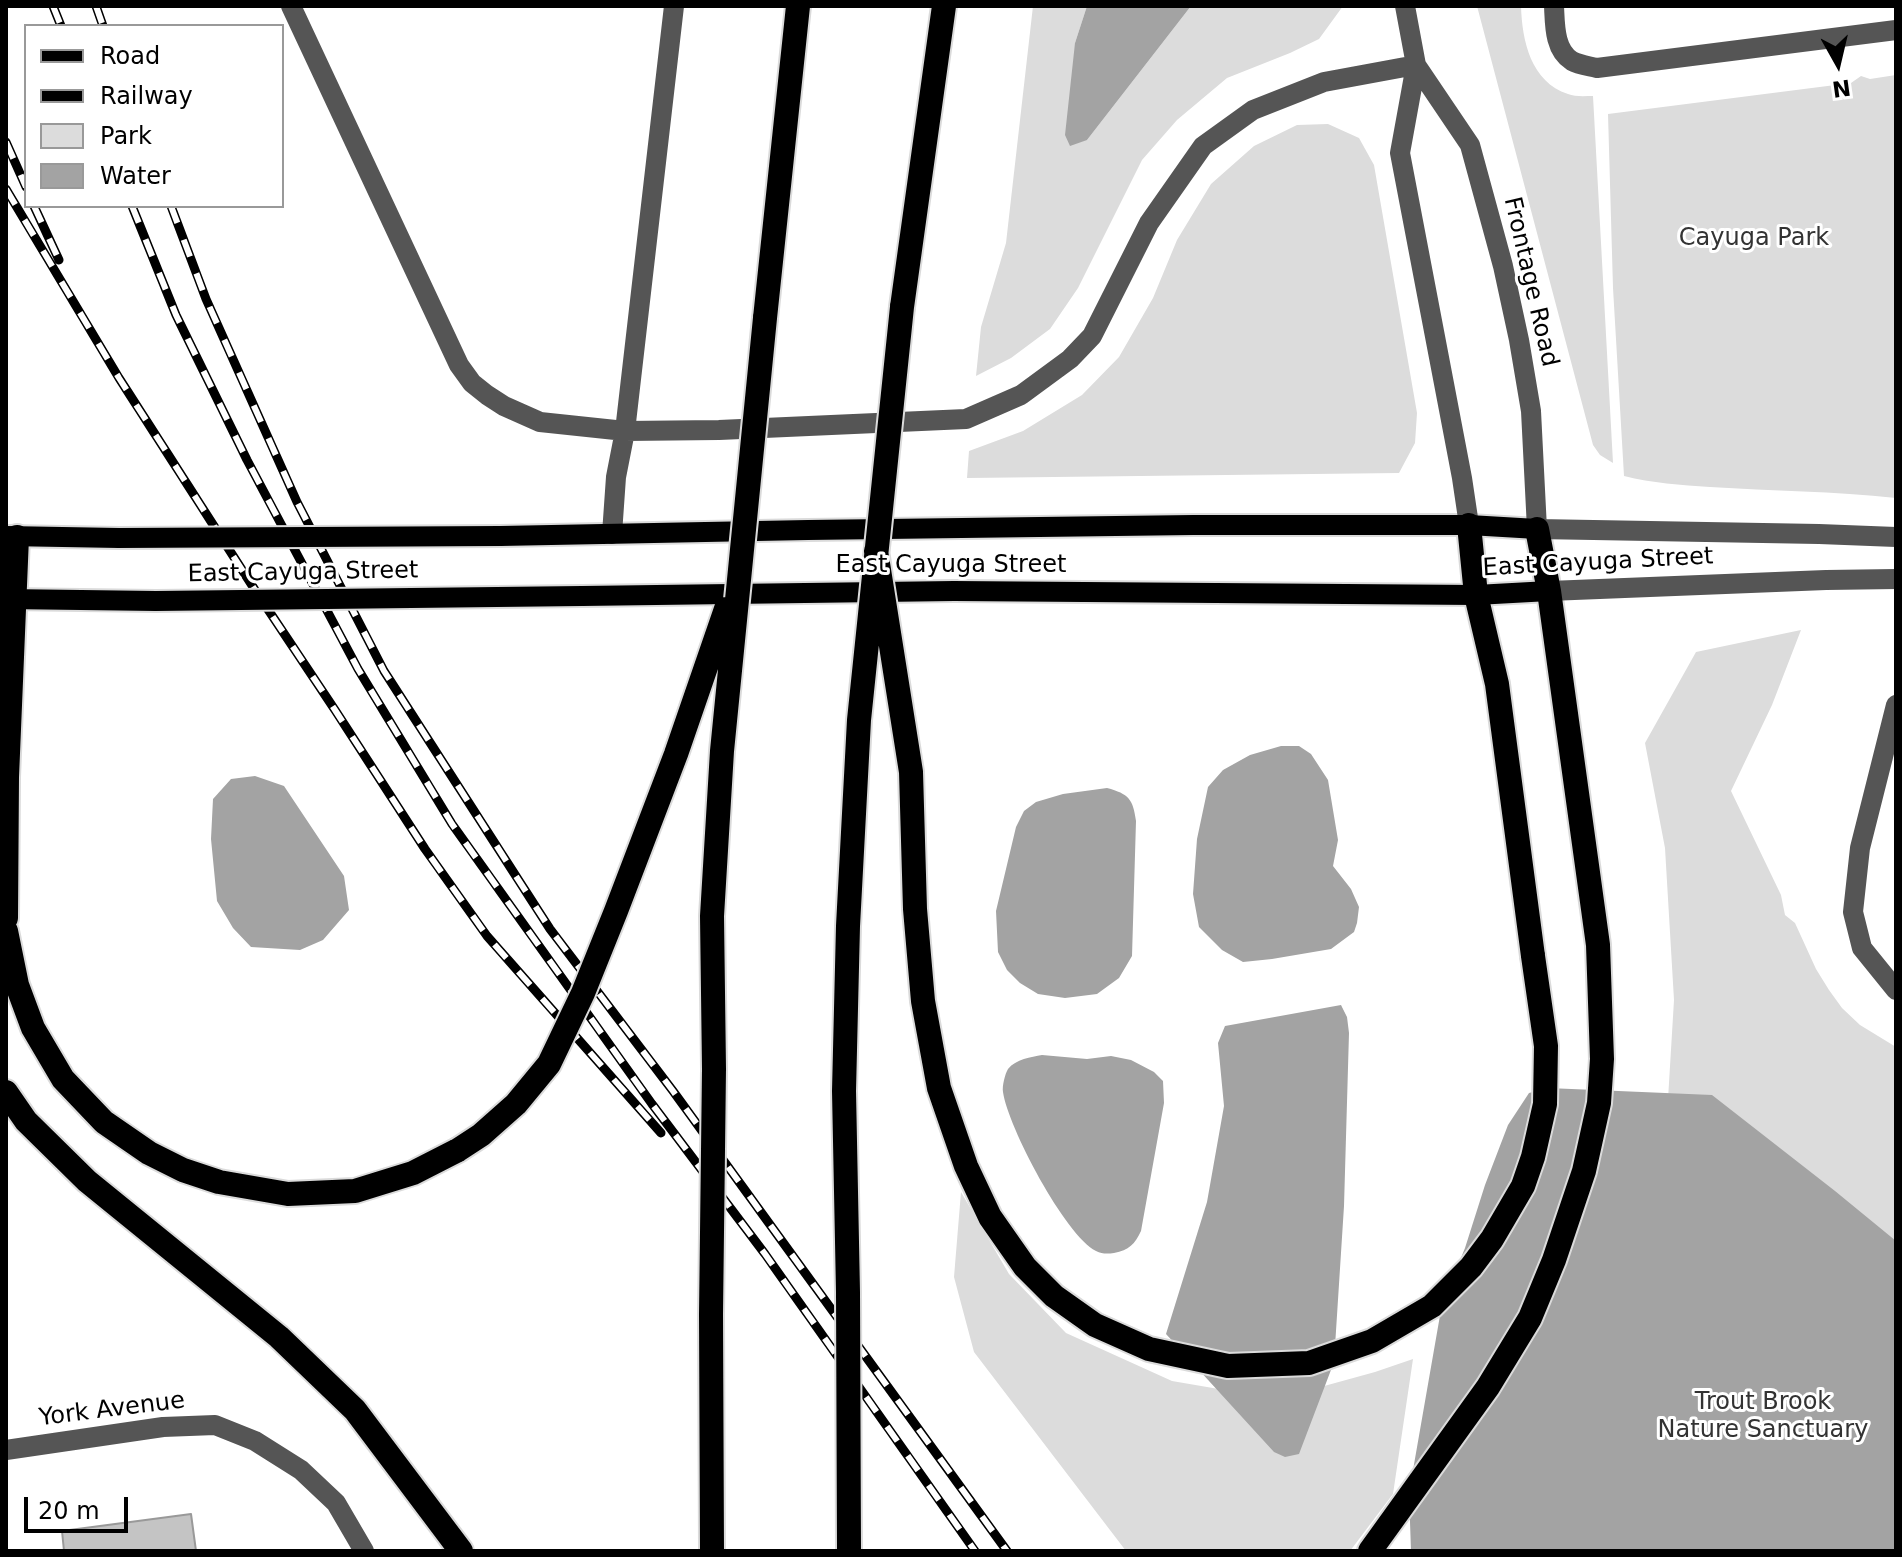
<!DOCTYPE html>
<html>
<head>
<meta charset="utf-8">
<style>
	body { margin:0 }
	#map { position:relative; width:1902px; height:1557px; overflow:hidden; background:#fff; font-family:"DejaVu Sans",sans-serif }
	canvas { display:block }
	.frame { position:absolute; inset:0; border:8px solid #000; pointer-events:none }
	.legend { position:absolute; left:24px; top:24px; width:260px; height:184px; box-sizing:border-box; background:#fff; border:2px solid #999; margin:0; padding:10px 14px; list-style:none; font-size:24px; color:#000 }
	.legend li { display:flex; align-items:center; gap:16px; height:40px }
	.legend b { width:40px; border:2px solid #999 }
	.north { position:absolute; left:1798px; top:24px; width:80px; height:80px; -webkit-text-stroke:6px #fff; paint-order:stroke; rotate:172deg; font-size:22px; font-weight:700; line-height:32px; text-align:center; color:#000 }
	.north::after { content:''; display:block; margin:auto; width:28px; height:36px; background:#000; clip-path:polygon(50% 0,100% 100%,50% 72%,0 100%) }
	.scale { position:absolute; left:24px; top:1497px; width:104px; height:36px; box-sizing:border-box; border:4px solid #000; border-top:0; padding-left:10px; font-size:24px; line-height:28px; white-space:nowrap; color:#000; -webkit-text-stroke:6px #fff; paint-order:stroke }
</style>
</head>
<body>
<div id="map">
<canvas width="1902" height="1557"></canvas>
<div class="frame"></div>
<ul class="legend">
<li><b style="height:10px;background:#000"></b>Road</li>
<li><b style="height:10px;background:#000"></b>Railway</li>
<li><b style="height:22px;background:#dcdcdc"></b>Park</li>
<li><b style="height:22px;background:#a3a3a3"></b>Water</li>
</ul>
<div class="north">N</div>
<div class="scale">20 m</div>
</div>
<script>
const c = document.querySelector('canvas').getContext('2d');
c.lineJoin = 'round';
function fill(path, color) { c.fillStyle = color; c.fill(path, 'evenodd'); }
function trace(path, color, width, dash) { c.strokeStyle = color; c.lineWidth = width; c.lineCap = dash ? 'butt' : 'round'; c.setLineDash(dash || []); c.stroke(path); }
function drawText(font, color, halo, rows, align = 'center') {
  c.font = font + ' "DejaVu Sans",sans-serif'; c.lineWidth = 6; c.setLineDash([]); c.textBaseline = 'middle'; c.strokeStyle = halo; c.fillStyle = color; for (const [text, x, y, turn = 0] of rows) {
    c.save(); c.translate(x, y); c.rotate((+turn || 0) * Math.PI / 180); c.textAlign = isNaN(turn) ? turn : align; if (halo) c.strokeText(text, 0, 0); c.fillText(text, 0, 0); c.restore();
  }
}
fill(new Path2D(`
	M1033 6H1087L1075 43 1087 140 1191 6H1343L1319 39 1290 53 1227 78 1177 120 1142 160 1078 288 1050 329 1011 358 976 376 981 327 1006 243Z
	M1477 6H1521C1522 41 1531 82 1568 94 1575 97 1585 96 1593 96L1613 463 1600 455 1593 445Z
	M1896 75V498C1834 491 1772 491 1710 487 1681 485 1652 483 1624 476L1613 288 1608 114 1851 83 1861 76 1870 79Z
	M1328 124 1359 138 1374 165 1417 413 1415 443 1399 473 967 478 969 451 1023 431 1082 395 1119 357 1153 298 1177 240 1211 184 1254 146 1297 125Z
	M1801 630 1772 705 1731 791 1781 895 1785 915 1795 923 1816 969 1829 990 1842 1008 1860 1025 1896 1047V1551H1556L1665 1149 1674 1000 1665 848 1645 743 1696 652Z
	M961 1192 1009 1274 1066 1333 1172 1381 1277 1399 1375 1372 1413 1359 1393 1494 1350 1551H1126L974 1352 954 1277Z`), '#dcdcdc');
fill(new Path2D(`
	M1087 6H1191L1087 140 1070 146 1065 135 1075 43Z
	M1281 746H1299L1311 754 1328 780 1338 840 1333 866 1351 889 1359 907 1357 923 1354 932 1331 949 1272 959 1243 962 1222 950 1199 927 1193 894 1197 839 1208 787 1223 770 1250 755Z
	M255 776 284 786 344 876 349 910 323 940 300 950 251 947 233 928 217 901 211 839 213 799 231 779Z
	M1107 788C1129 794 1133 799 1136 821L1132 956 1119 978 1097 994 1065 998 1038 994 1020 983 1007 970 998 952 996 911 1016 827 1024 811 1036 802 1063 794Z
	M1341 1005 1347 1017 1349 1033 1344 1206 1334 1362 1299 1454 1285 1457 1274 1452 1166 1334 1207 1202 1224 1106 1218 1043 1225 1026Z
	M1042 1055 1087 1059 1111 1056 1131 1060 1154 1072 1163 1081 1164 1103 1141 1231C1135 1244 1129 1250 1114 1253 1107 1254 1102 1254 1096 1251 1065 1235 1008 1127 1003 1092 1002 1086 1005 1074 1008 1069 1016 1059 1031 1057 1042 1055Z
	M1548 1088 1712 1095 1835 1191 1896 1241V1551H1411L1409 1493 1442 1304 1465 1248 1485 1185 1508 1125 1529 1093Z`), '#a3a3a3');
const building = new Path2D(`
	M191 1514 196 1551H64L62 1531Z`);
fill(building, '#c4c4c4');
trace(building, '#999', 2);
const major = new Path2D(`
	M6 536 119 538
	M500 536 808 530 1193 525H1469L1537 529
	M582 596 954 591 1476 595 1549 591
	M6 599 156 601`);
const highway = new Path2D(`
	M902 307 944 6
	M765 318 798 6
	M1469 525 1476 595 1497 684 1533 956
	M6 918 7 777 17 537
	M6 931 17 985 33 1028 63 1079 104 1122 149 1153 183 1170 219 1182 288 1194 355 1191 413 1173 458 1150
	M6 1092 26 1121 87 1181 279 1337 355 1410 461 1551
	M1370 1551 1488 1387 1530 1318 1554 1260 1584 1171 1599 1103 1602 1059 1598 945 1549 591 1537 529`);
trace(major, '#dbdbdb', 24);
trace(highway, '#dbdbdb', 28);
trace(new Path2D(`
	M291 6 459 365 472 383 487 395 504 406 540 422 625 431 674 6
	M1405 6 1416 65 1400 153 1462 478 1469 525
	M1554 6C1555 24 1554 50 1572 61 1579 65 1589 66 1597 68L1896 30
	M1416 65 1470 145 1503 266 1519 340 1531 411 1537 529 1819 534 1896 537
	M612 534 616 477 625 431 719 430 966 419 1021 395 1070 359 1092 336 1149 223 1203 146 1253 110 1324 82 1416 65
	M1549 591 1826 580 1896 579
	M1896 705 1860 848 1853 912 1862 948 1896 990
	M6 1450 163 1427 215 1425 255 1441 301 1470 336 1503 364 1551`), '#555', 20);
trace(major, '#000', 20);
trace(highway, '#000', 24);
const rail = new Path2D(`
	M53 6 61 26
	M96 6 103 26
	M6 142 26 187
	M6 189 119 378 255 590 335 710 425 849 487 936 661 1133
	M34 206 59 260
	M132 206 176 315 247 460 358 669 452 824 652 1104 765 1254 975 1551
	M171 206 206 299 297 502 384 671 550 929 673 1091 1007 1551`);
trace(rail, '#000', 9);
trace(rail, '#fff', 6, [18]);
const majorBridge = new Path2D(`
	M119 538 500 536
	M156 601 582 596`);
const highwayBridge = new Path2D(`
	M876 551 911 772 915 909 923 1001 939 1088 966 1166 990 1217 1025 1267 1054 1296 1095 1325 1149 1349 1228 1366 1309 1363 1372 1341 1432 1306 1471 1267 1492 1239 1523 1186 1533 1157 1545 1104 1546 1046 1533 956
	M458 1150 481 1135 516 1104 549 1064 583 993 616 911 676 754 726 609
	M712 1551 711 1314 714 1069 712 916 722 751 765 318
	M849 1551 848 1292 844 1091 848 926 859 720 902 307`);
trace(majorBridge, '#dbdbdb', 24, []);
trace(highwayBridge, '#dbdbdb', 28, []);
trace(majorBridge, '#000', 20);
trace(highwayBridge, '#000', 24);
drawText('24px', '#333', '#fff', [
	["Cayuga Park",1754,239],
	["Trout Brook",1763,1403],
	["Nature Sanctuary",1763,1431]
]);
drawText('24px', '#000', '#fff', [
	["Frontage Road",1530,282,77],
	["East Cayuga Street",1598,563,-3],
	["East Cayuga Street",951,566],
	["East Cayuga Street",303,573,-1],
	["York Avenue",112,1410,-7]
]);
</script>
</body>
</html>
